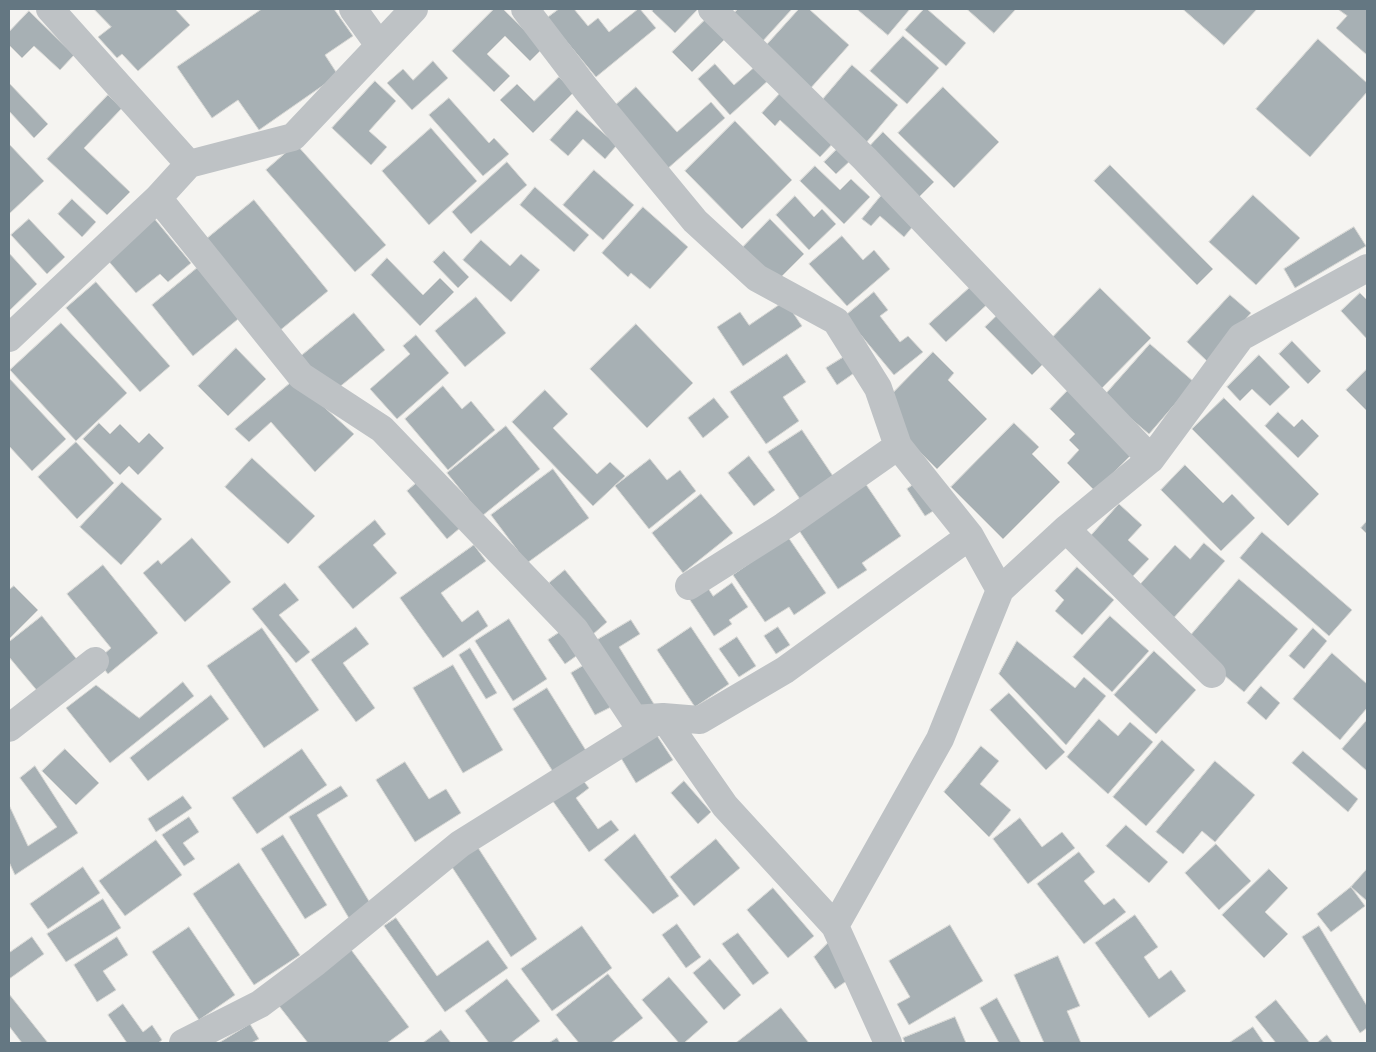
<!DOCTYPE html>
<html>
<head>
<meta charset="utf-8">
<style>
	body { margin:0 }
	#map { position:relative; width:1376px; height:1052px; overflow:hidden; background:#f5f4f1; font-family:"Varela Round",sans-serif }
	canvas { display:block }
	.frame { position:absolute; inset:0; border:10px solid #647782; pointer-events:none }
</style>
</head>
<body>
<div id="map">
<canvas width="1376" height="1052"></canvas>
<div class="frame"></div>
</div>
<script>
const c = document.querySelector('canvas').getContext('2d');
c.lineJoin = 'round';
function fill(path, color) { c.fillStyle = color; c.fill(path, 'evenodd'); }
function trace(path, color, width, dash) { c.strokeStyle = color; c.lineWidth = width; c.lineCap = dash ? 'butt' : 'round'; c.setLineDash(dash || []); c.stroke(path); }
const building = new Path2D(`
	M94 9H175L190 25 138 71 122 54 117 58 98 37 111 27Z
	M262 9H334L353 36 325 55 338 75 259 130 238 100 212 118 177 67Z
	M494 9H503L543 48 530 61 505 36 487 54 510 76 494 92 452 51Z
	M559 9H574L588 26 598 18 609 32 638 9H640L656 28 596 77 547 18Z
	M654 9H698L675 33 652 11Z
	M738 9H792L761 43 731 16Z
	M799 9H809L849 45 809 90 763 49Z
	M857 9H910L888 35Z
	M924 9H927L966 43 946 66 905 30Z
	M967 9H1016L994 33Z
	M1183 9H1257L1224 45Z
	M1338 9H1367V55L1336 28 1347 16Z
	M29 11 74 55 60 70 34 46 22 58 9 45V32Z
	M706 19 726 38 692 72 672 52Z
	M903 36 939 68 907 104 870 71Z
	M1318 39 1367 83V92L1310 157 1256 109Z
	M433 61 448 78 412 110 387 83 403 69 413 80Z
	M715 64 734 85 758 64 771 78 730 115 698 79Z
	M852 65 898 105 865 144 818 105Z
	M559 77 574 92 533 133 500 100 517 84 534 101Z
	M375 81 396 101 369 131 387 147 371 165 332 128Z
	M9 83 48 124 34 138 9 111Z
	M636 87 677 132 711 102 725 118 666 170 611 109Z
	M943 87 999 142 954 188 898 133Z
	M785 88 838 138 820 157 780 120 775 126 762 113Z
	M108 95 122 108 84 148 130 192 107 215 47 159Z
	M449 98 489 143 494 138 509 154 483 176 429 115Z
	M577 110 617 145 605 159 583 139 568 156 550 140Z
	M735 121 792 180 742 229 685 171Z
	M431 128 477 181 429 225 382 171Z
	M883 132 934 182 918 198 868 148Z
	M9 144 44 181 9 214Z
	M296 144 386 245 355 272 266 170Z
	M839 147 851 160 836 174 824 162Z
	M507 162 527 185 471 234 452 212Z
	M1110 165 1213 269 1197 285 1094 181Z
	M815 166 840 190 851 179 870 197 844 224 800 181Z
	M594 170 634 205 603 240 563 205Z
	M535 187 589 235 574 252 520 205Z
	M885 191 919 219 904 237 880 216 871 226 862 219Z
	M1253 195 1300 238 1256 285 1209 242Z
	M795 196 814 217 822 209 836 224 809 250 776 215Z
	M72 199 96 222 82 237 58 214Z
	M254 200 328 291 278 332 204 241Z
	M643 207 688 247 650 289 631 273 628 277 602 253Z
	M153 217 191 263 168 282 160 274 136 293 105 257Z
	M29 219 65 257 47 274 11 235Z
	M770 219 804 254 777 281 743 247Z
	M1354 227 1366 246 1295 288 1284 269Z
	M842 236 863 260 874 250 890 269 847 306 809 264Z
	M481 240 510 266 521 254 540 270 511 302 463 260Z
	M444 251 469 277 458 288 433 262Z
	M9 253 37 284 9 311Z
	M387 258 423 295 440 278 454 292 420 326 371 275Z
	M202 264 243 315 193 356 152 305Z
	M96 282 170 366 140 392 66 308Z
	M976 282 992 300 946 342 929 324Z
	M1100 288 1151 338 1101 389 1050 340Z
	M874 292 888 310 880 316 900 342 908 336 923 352 894 375 845 316Z
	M1360 293 1367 300V339L1341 311Z
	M1230 295 1251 313 1208 362 1187 342Z
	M476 297 506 333 465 367 435 331Z
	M785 301 802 326 743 366 717 327 740 312 749 325Z
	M1003 310 1049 358 1032 375 985 327Z
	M354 313 385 350 332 393 301 356Z
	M61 323 127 393 76 441 10 370Z
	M636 324 693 383 647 428 590 369Z
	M416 335 449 373 397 419 370 389 410 354 403 346Z
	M1292 341 1321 371 1308 384 1279 354Z
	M1150 344 1194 382 1149 434 1104 396Z
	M236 348 266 379 228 416 198 386Z
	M933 352 954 373 948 380 987 419 937 469 900 432 892 394Z
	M787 354 806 382 783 397 799 421 766 444 730 392Z
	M847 355 857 371 837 385 826 368Z
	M1259 355 1290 387 1270 406 1252 389 1240 401 1227 387Z
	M1367 369V411L1346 390Z
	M9 378 66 439 32 471 9 446Z
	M294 380 354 434 315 472 271 422 249 442 235 429Z
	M443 386 462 409 471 401 495 430 448 470 405 419Z
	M1070 388 1134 452 1095 491 1067 463 1079 450 1069 440 1075 434 1050 409Z
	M545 390 568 414 553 428 597 474 610 462 625 476 593 506 512 422Z
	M714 398 729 417 703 438 688 418Z
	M1224 398 1319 494 1288 526 1192 429Z
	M1278 412 1294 427 1302 419 1319 436 1298 458 1265 426Z
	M99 423 110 434 120 424 139 443 149 433 164 448 138 475 129 466 120 475 83 439Z
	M1014 423 1039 447 1032 454 1060 482 1003 539 951 487Z
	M506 426 540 469 482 516 447 473Z
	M802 430 837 482 804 505 768 452Z
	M76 442 114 483 77 519 38 477Z
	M749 456 775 490 754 506 728 473Z
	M252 458 315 516 288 544 225 487Z
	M650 459 667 480 680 470 696 491 649 529 615 486Z
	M1185 465 1223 503 1232 494 1255 518 1221 551 1161 490Z
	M553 469 589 518 527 563 491 515Z
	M420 480 460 528 447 539 407 491Z
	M920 480 938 508 925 516 907 489Z
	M122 482 162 519 121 565 80 527Z
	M865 483 901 536 862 563 867 570 838 589 798 529Z
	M701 494 733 533 683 573 652 533Z
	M1119 504 1142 525 1128 540 1149 559 1131 578 1088 539Z
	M375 520 386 534 373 545 397 573 353 609 318 567Z
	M1367 521V534L1361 528Z
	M1262 532 1352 610 1329 636 1240 558Z
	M788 537 826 593 794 615 789 607 765 622 733 575Z
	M192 538 231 582 185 622 143 573 158 560 161 564Z
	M1204 543 1225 561 1170 622 1135 590 1175 545 1190 559Z
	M474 545 486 561 441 593 462 622 478 610 488 626 443 658 400 598Z
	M103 565 158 633 108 674 97 660 111 648 67 594Z
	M1077 567 1114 600 1082 635 1055 611 1064 600 1055 591Z
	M565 570 607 622 592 635 549 583Z
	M1239 579 1298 629 1244 692 1185 642Z
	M285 583 299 600 279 615 310 652 296 663 252 609Z
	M732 583 748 607 729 620 732 624 714 636 688 597 706 585 713 596Z
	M14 586 38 610 9 639V590Z
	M42 616 83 667 44 699 9 657V642Z
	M1110 616 1149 651 1112 692 1073 657Z
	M509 619 547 679 513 701 475 641Z
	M631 620 640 634 619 647 657 709 637 715 592 643Z
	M356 627 369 644 343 663 375 708 356 722 311 660Z
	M691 627 729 684 695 707 657 650Z
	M778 627 790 645 776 654 764 636Z
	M262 628 319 710 264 748 207 666Z
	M1313 628 1327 641 1304 669 1289 656Z
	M563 630 579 654 565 664 548 640Z
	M737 637 756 666 739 677 719 649Z
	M1017 641 1075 688 1084 677 1106 696 1066 745 999 674Z
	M470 648 497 693 486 699 459 655Z
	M1154 651 1196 690 1156 734 1114 695Z
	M1332 653 1367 684V708L1340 740 1293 699Z
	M586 664 611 707 595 715 571 673Z
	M453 665 503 750 463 773 413 688Z
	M183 682 194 696 110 763 66 708 96 685 139 718Z
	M1261 686 1280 703 1266 720 1247 703Z
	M547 688 590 757 557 778 513 709Z
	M1009 693 1065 752 1046 770 990 710Z
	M211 695 229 719 148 781 130 758Z
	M1099 719 1118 736 1130 722 1153 742 1108 794 1067 757Z
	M1367 720V771L1342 749Z
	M654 731 673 760 636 783 618 753Z
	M1162 740 1195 770 1146 826 1113 797Z
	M981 746 999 761 980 784 1011 810 989 837 944 792Z
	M65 749 99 783 76 805 42 771Z
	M302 749 327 785 257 834 232 798Z
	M1303 751 1358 799 1348 812 1292 763Z
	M1215 761 1255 795 1215 842 1202 831 1183 854 1156 832Z
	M405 762 429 799 446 789 461 813 415 842 376 780Z
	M35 766 78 833 15 875 9 862V805L28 846 57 827 20 778Z
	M582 779 589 788 576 798 598 829 611 820 619 830 589 852 552 800Z
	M684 781 711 812 698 824 671 793Z
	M341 786 348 796 317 815 372 906 350 920 289 817Z
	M183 796 192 808 156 832 148 819Z
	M189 817 199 832 183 843 195 859 184 866 162 835Z
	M1020 818 1042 847 1062 832 1075 848 1028 884 993 839Z
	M1126 825 1168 862 1149 883 1106 846Z
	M635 834 679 896 653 914 604 860Z
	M283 835 327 905 305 919 261 849Z
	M716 839 740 868 694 906 670 877Z
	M156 840 182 875 125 916 99 881Z
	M475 843 537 939 511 957 448 861Z
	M1216 844 1251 881 1219 910 1185 873Z
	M1079 852 1095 872 1084 881 1104 905 1114 898 1126 912 1084 944 1037 884Z
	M239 863 300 955 254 985 193 894Z
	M83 867 100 893 48 929 30 904Z
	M1269 869 1288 888 1265 912 1288 934 1264 958 1222 915Z
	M1367 869V901L1351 887Z
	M1351 887 1365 906 1331 932 1317 914Z
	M773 888 814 936 788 958 747 910Z
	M103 899 121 928 66 962 47 934Z
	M1135 915 1158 947 1144 957 1159 979 1171 970 1186 991 1149 1018 1095 943Z
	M396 918 437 976 488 940 508 968 445 1012 384 926Z
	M677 924 701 957 686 968 662 935Z
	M950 925 983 981 909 1025 897 1004 910 997 889 961Z
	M582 926 612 968 552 1011 521 969Z
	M1319 926 1367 1006V1028L1360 1033 1302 937Z
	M189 927 235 995 199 1020 152 952Z
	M738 933 769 973 753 985 722 944Z
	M32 937 44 954 9 979V953Z
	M117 937 128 955 103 971 116 990 97 1002 74 965Z
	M832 939 855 975 835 989 814 957Z
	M349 947 409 1027 387 1043H308L276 1002Z
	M1058 956 1080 1006 1067 1011 1081 1043H1044L1014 975Z
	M710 959 741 995 724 1010 693 973Z
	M608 974 643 1018 611 1043H579L556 1015Z
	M669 977 708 1022 684 1043H679L642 1000Z
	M507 979 540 1021 511 1043H489L465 1011Z
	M9 994 48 1043H22L9 1026Z
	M997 998 1021 1043H999L980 1008Z
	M1276 1000 1310 1043H1276L1255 1017Z
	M123 1004 143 1032 152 1025 162 1040 158 1043H127L108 1015Z
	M781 1008 809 1043H736Z
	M955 1017 966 1043H905L903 1038Z
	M250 1024 259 1039 251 1043H219Z
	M1253 1027 1264 1043H1229Z
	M441 1030 451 1043H423Z
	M1327 1035 1333 1043H1317Z
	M557 1038 560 1043H549Z`);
fill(building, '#a7b0b4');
trace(building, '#d6d6d3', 1);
trace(new Path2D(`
	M50 9 189 164
	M353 9 379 45
	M525 9 586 89 695 221 757 278 836 321 878 388 898 446 970 536 1000 590
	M712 9 865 159 1151 459
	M158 198 301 376 382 429 575 630 634 719 663 717 725 806 835 926 888 1043
	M9 338 158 198 189 164 293 137 414 9
	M1066 529 1212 674
	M689 586 784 526 898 446
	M9 728 95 661
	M835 926 940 739 1000 590 1066 529 1151 459 1241 337 1367 268
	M183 1043 260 1004 316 962 460 844 663 717 700 720 785 670 970 536`), '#bec2c5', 28);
</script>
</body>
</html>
